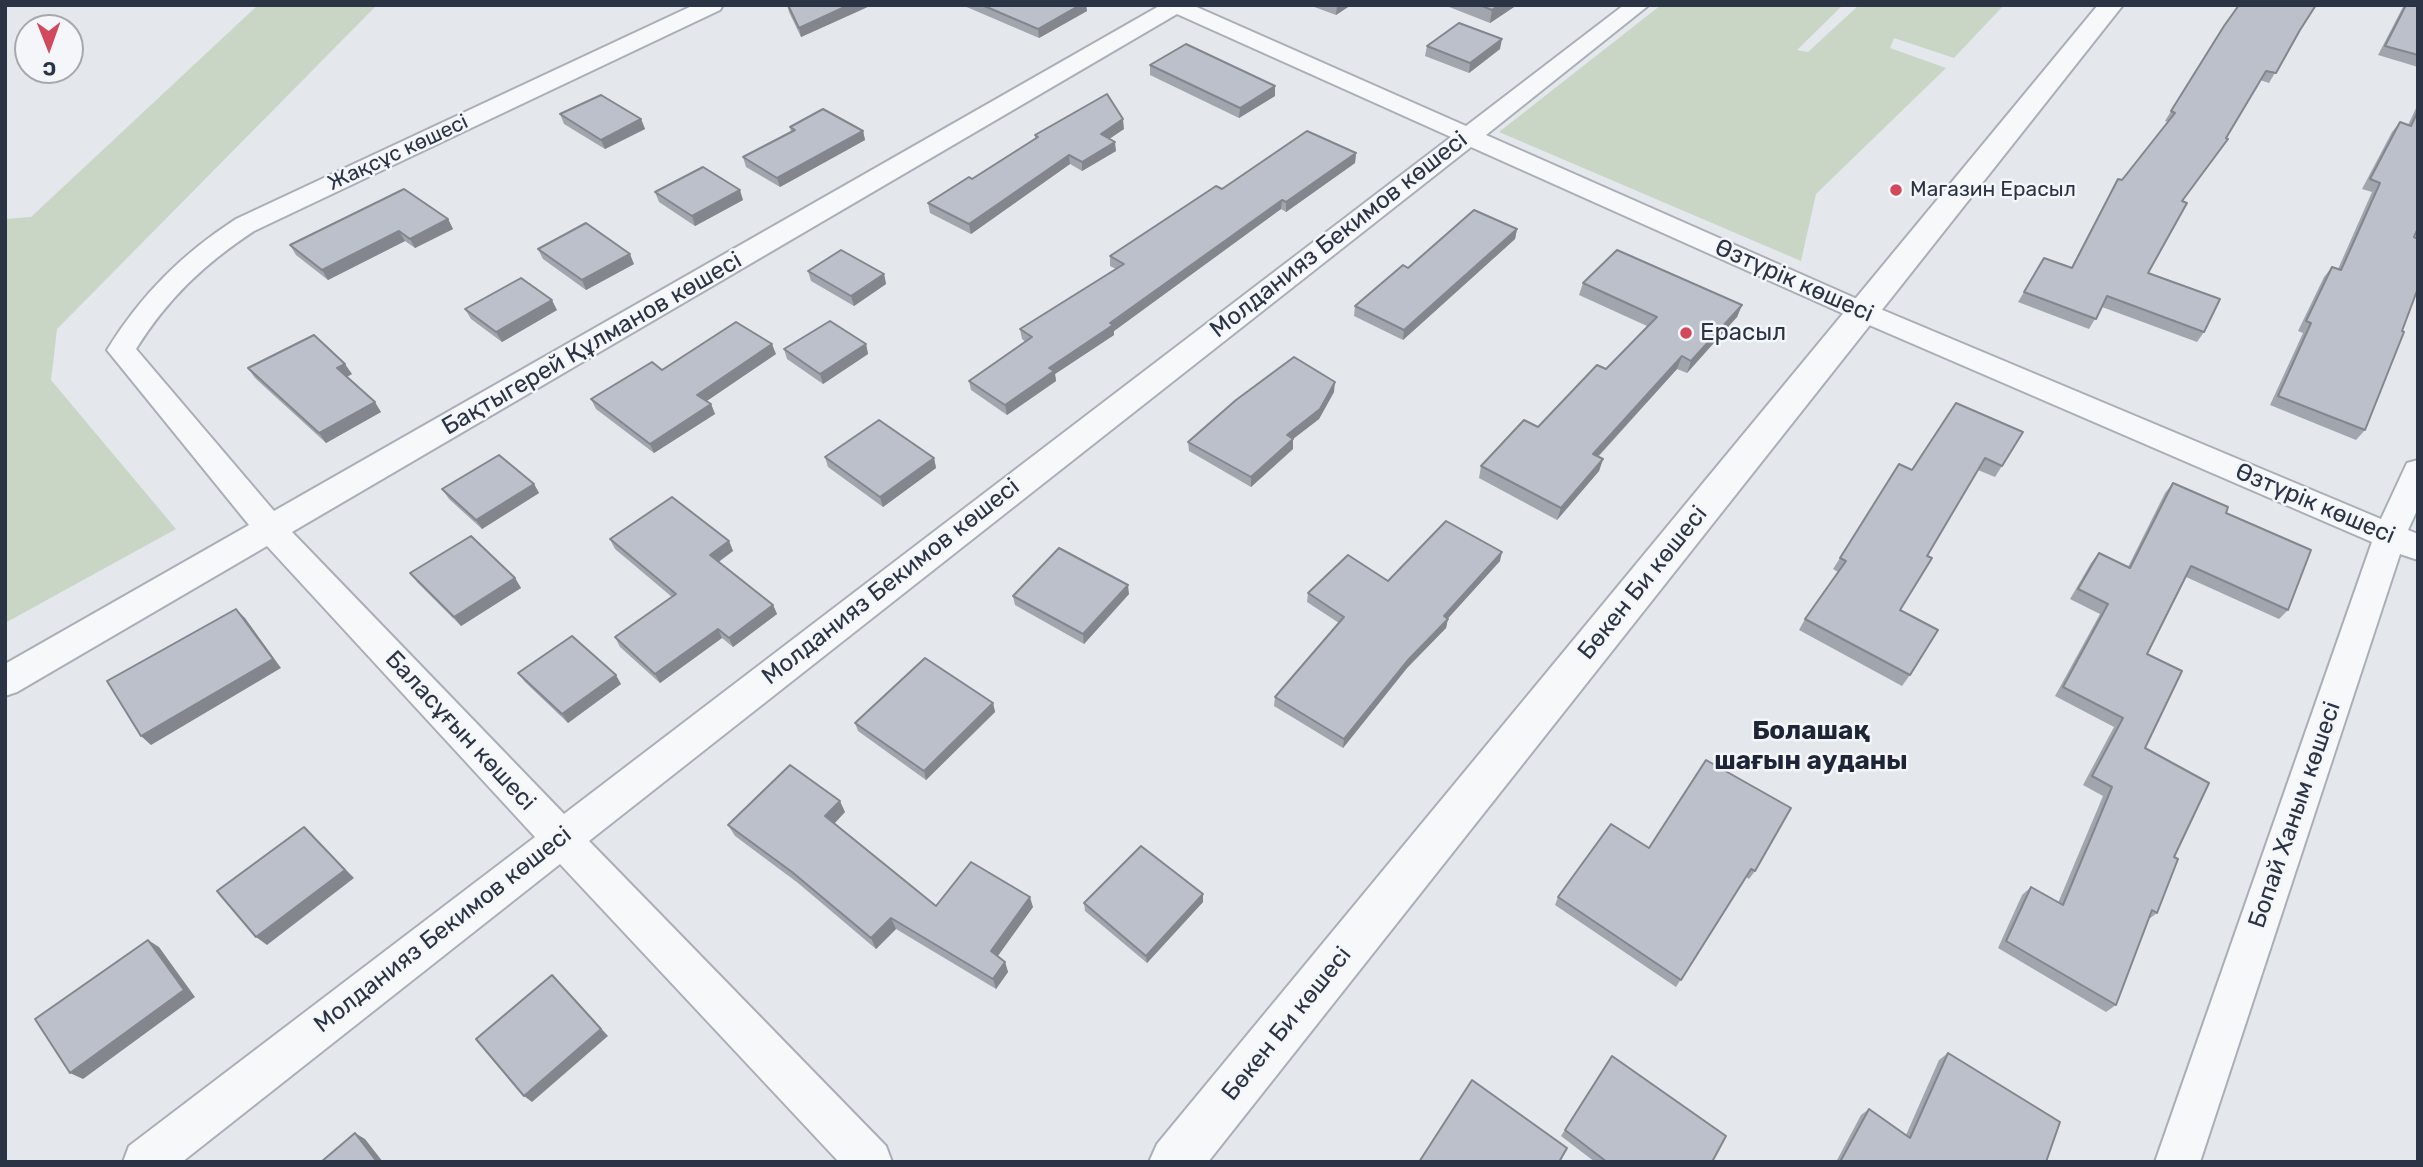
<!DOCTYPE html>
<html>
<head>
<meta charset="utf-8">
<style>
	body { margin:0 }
	#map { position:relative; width:2423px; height:1167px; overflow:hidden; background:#e4e7ec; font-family:Rubik,sans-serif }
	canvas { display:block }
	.frame { position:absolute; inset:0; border:7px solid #2b3445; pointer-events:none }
	.north { position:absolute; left:14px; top:14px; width:70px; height:70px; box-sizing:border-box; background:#f4f6f9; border:2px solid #a4a8b1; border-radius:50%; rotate:179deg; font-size:19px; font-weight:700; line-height:28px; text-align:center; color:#2b3445 }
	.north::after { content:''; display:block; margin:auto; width:24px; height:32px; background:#d1495b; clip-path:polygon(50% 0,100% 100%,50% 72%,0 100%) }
</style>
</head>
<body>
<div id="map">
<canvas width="2423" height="1167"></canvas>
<div class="frame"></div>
<div class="north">С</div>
</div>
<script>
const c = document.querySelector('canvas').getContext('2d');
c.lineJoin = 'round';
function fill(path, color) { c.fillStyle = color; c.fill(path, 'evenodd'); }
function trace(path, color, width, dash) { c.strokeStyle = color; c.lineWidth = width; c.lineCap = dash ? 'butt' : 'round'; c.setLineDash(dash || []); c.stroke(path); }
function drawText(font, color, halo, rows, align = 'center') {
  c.font = font + ' Rubik,sans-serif'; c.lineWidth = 5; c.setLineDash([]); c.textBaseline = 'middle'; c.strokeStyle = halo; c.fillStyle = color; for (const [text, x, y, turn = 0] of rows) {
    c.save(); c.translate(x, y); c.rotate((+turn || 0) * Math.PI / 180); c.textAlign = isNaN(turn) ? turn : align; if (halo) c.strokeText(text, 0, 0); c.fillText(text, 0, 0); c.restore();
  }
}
fill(new Path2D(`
	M258 5H377L57 329 51 380 176 529 5 623V219L31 217Z
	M1661 5H1843L1797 50 1808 52 1859 5H2004L1954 58 1894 38 1890 48 1946 68 1816 194 1801 261 1499 132Z`), '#c9d6c5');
const minor = new Path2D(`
	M694 5H723L720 10 254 231C205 263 167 299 136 349L274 511 1161 5H1192L1466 126 1624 5H1649L1486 135 1873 306 2381 519 2407 463 2418 460V508L2408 530 2418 534V560L2400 554 2200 1162H2155L2372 542 1853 318 1471 147 589 841 886 1146 892 1162H839L560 864 182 1162H123L129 1146 535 837 267 546 17 692 5 696V664L249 525 107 350C141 295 182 254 236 219ZM1177 14 1451 137 564 814 292 532Z`);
const tertiary = new Path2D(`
	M2098 5H2123L1208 1162H1149L1157 1144Z`);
trace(minor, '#a9aeb7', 4);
trace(tertiary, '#a9aeb7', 4);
fill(minor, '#f7f8fa');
fill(tertiary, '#f7f8fa');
fill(new Path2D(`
	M787 5H872L801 37 789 12Z
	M962 5H1086L1087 11 1039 38Z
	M1309 5H1351L1336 15Z
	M1444 5H1517L1490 23Z
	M2404 5H2418V67L2378 55Z
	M2224 26 2300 30 2269 83 2260 80 2183 201 2148 273 2204 332 2197 342 2102 307 2089 329 2018 302 2044 258 2071 268 2118 179 2122 180 2168 122 2165 121Z
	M1427 46 1500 49 1469 73 1425 56Z
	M1150 65 1275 86V96L1239 118 1150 75Z
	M2418 104V228L2414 237 2365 430 2356 440 2270 405 2303 333 2298 331 2324 277 2332 267 2338 269 2372 192 2362 189 2392 132 2400 122 2408 125Z
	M560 114 641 119 645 129 605 149 564 124Z
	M790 127 863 131 865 140 780 187 746 167 743 157 791 132Z
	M1124 129 1109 138 1116 151 1082 171 1070 164 971 234 930 213 928 203 972 179 1035 139V135Z
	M1356 153 1355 163 1286 212 1281 209 1114 331V335L1055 374 1056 381 1007 415 971 390 969 381 1026 342 1022 339 1020 329 1116 269 1110 266V256L1222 189Z
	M655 192 743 200 695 226 659 202Z
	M448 219 453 229 415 248 405 241 328 280 296 255 290 245Z
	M1517 229 1515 239 1403 340 1354 316 1355 306 1408 268Z
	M538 249 634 264 586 290 543 259Z
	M808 271 884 274 886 284 854 306 811 281Z
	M1583 283 1742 305 1737 317 1687 373 1677 369 1598 457 1603 459 1599 471 1557 520 1479 478 1481 466 1538 427 1606 369 1647 326 1579 295Z
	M465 309 557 310 502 342 471 319Z
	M866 344 868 354 823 384 787 359 784 349Z
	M776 354 706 401 711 404 715 414 654 453 596 409 591 399 662 370Z
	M248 368 352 374 347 377 381 412 326 443 255 378Z
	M1334 392 1319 419 1293 439V449L1251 487 1189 451 1188 442Z
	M1956 403 2002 466 1995 477 1978 470 1927 556 1900 610 1910 675 1902 686 1799 630 1805 619 1838 572 1833 569 1840 558 1912 470Z
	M825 457 934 458 936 468 883 507 828 467Z
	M2173 483 2226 513 2288 610 2279 619 2186 577 2147 654 2145 748 2174 857 2157 913 2149 919 2116 1005 2106 1012 1998 948 2022 895 2031 887 2058 903 2103 796 2083 785 2114 727 2055 696 2100 614 2070 599 2091 563 2099 553 2128 567 2165 493Z
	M534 484 539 493 482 529 449 499 442 489Z
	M610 539 729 541 733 551 719 562 773 605 777 614 733 647 722 638 660 683 620 647 615 637 672 597 615 549Z
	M1500 561 1448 618 1446 628 1407 668 1343 748 1274 706 1275 697 1339 623 1307 602 1308 593 1388 581Z
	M410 573 515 578 521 588 461 626 417 582Z
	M1129 594 1084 644 1015 605 1013 596Z
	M518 673 621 684 568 723 525 682Z
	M993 703 995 712 926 780 858 731 855 723Z
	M1706 760 1755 871 1749 879 1746 877 1676 987 1555 905 1558 897 1649 848Z
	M845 812 834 824 936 906 1033 907 998 956 1005 962 1008 972 996 989 896 929 876 949 798 883 735 836 728 825Z
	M1203 902 1147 963 1085 911 1084 903Z
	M1948 1053 2046 1162H1836L1861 1115 1869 1109 1906 1135 1939 1060Z
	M1612 1056 1712 1162H1595L1561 1136Z`), '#a1a5ae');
fill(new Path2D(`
	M849 5H872L801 37 799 28Z
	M1080 5H1086L1087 11 1039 38 1038 29Z
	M1338 5H1351L1336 15 1337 6Z
	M1499 5H1517L1490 23 1492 10Z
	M1502 39 1500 49 1469 73 1470 63Z
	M1275 86V96L1239 118 1240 108Z
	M641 119 645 129 605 149 601 140Z
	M1123 119 1124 129 1102 144 1101 134Z
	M863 131 865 140 780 187 777 178Z
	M1115 142 1116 151 1082 171V162Z
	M1356 153 1355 163 1286 212V202Z
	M1069 155 1070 164 971 234 969 224Z
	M740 190 743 200 695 226 692 216Z
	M1282 200 1281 209 1114 331V335L1055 374 1056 381 1007 415 1005 405 1049 368Z
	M448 219 453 229 415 248 410 239Z
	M1517 229 1515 239 1403 340 1404 330Z
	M399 231 405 241 328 280 322 270Z
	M630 254 634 264 586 290 582 280Z
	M884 274 886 284 854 306 851 296Z
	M552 300 557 310 502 342 496 332Z
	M1742 305 1737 317 1687 373 1691 361Z
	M772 344 776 354 701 405 697 395Z
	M866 344 868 354 823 384 820 374Z
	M1682 356 1677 369 1589 466 1593 454Z
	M345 364 352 374 344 378 337 368Z
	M1335 382 1334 392 1319 419 1293 439V449L1251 487V477L1287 435Z
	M375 402 381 412 326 443 319 433Z
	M711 404 715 414 654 453 650 444Z
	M934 458 936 468 883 507 880 497Z
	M1603 459 1599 471 1557 520 1561 508Z
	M534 484 539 493 482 529 476 520Z
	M729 541 733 551 715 564 710 555Z
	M1502 552 1500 561 1442 625 1444 616Z
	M515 578 521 588 461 626 454 617Z
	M1128 585 1129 594 1084 644 1083 634Z
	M773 605 777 614 733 647 729 638Z
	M236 609 245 618 281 668 151 745 141 736Z
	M1448 619 1446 628 1407 668 1343 748 1344 739 1409 659Z
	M718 629 722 638 660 683 655 674Z
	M616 675 621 684 568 723 562 714Z
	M993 703 995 712 926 780 924 771Z
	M840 801 845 812 830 828 825 816Z
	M304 827 354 878 267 945 256 937Z
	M1203 894V902L1147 963 1146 956Z
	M1030 897 1033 907 994 961 991 951Z
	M891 918 896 929 876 949 871 938Z
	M148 940 159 947 195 997 83 1079 70 1073Z
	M1005 962 1008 972 996 989 993 979Z
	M552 975 608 1036 532 1102 524 1096Z
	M355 1133 365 1139 383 1162H377Z`), '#83868d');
const building = new Path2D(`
	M788 5H849L799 28Z
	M982 5H1080L1038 29Z
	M1480 5H1499L1492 10Z
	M2239 5H2316L2300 30 2276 73 2266 71 2226 138 2228 139 2182 201 2187 203 2148 273 2220 299 2204 332 2107 296 2096 319 2024 292 2044 258 2072 268 2118 179 2122 180 2175 113 2171 111 2224 26Z
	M2406 5H2418V55L2385 46Z
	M1459 23 1502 39 1470 63 1427 46Z
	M1186 44 1275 86 1240 108 1150 65Z
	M1107 94 1123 119 1101 134 1115 142 1082 162 1069 155 969 224 928 203 969 177 972 179 1038 137 1035 135Z
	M601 95 641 119 601 140 560 114Z
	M823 109 863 131 777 178 743 157 795 130 790 127Z
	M2418 111V228L2414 237 2418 239V288L2402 331 2404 332 2365 430 2278 396 2311 323 2306 321 2332 267 2341 270 2380 183 2370 179 2400 122 2411 126Z
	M1307 131 1356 153 1286 202 1282 200 1110 323 1113 325 1049 368 1054 371 1005 405 969 381 1032 337 1020 329 1124 264 1110 256 1216 186 1222 189Z
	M703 167 740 190 692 216 655 192Z
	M404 189 448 219 410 239 399 231 322 270 290 245Z
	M1474 210 1517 229 1404 330 1355 306 1403 265 1408 268Z
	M586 223 630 254 582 280 538 249Z
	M841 250 884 274 851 296 808 271Z
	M1617 250 1742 305 1691 361 1682 356 1593 454 1603 459 1561 508 1481 466 1524 420 1538 427 1597 365 1606 369 1657 317 1583 283Z
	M521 278 552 300 496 332 465 309Z
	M830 321 866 344 820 374 784 349Z
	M736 322 772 344 697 395 711 404 650 444 591 399 652 362 662 370Z
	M314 335 345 364 337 368 375 402 319 433 248 368Z
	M1294 357 1335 382 1320 409 1287 435 1293 439 1251 477 1188 442 1236 400Z
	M1956 403 2023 432 2002 466 1985 458 1927 556 1932 558 1900 610 1938 630 1910 675 1805 619 1846 561 1840 558 1899 464 1912 470Z
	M879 420 934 458 880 497 825 457Z
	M499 455 534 484 476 520 442 489Z
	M2173 483 2228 507 2226 513 2311 550 2288 610 2191 566 2147 654 2182 671 2145 748 2209 783 2174 857 2178 859 2157 913 2152 910 2116 1005 2006 941 2031 887 2063 905 2112 787 2092 776 2123 718 2063 687 2108 604 2078 589 2099 553 2130 568Z
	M672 497 729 541 710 555 773 605 729 638 718 629 655 674 615 637 676 594 610 539Z
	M1446 521 1502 552 1444 616 1448 619 1409 659 1344 739 1275 697 1344 617 1308 593 1348 555 1388 581Z
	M471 536 515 578 454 617 410 573Z
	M1059 548 1128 585 1083 634 1013 596Z
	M236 609 273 659 141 736 107 681Z
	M572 636 616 675 562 714 518 673Z
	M925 658 993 703 924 771 855 723Z
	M1706 760 1791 808 1755 871 1751 869 1681 980 1558 897 1611 824 1649 848Z
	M790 765 840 801 825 816 936 906 971 862 1030 897 991 951 1005 962 993 979 891 918 871 938 792 872 728 825Z
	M304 827 345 870 256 937 217 891Z
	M1141 846 1203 894 1146 956 1084 903Z
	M148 940 184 990 70 1073 35 1019Z
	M552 975 601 1029 524 1096 476 1039Z
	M1948 1053 2060 1122 2046 1162H1840L1869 1109 1910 1138Z
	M1612 1056 1726 1136 1712 1162H1607L1565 1130Z
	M1472 1080 1567 1148 1559 1162H1419Z
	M355 1133 377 1162H321Z`);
fill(building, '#bbc0ca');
trace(building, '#83868d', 2);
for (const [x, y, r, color] of [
	[1896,190,7,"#d1495b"],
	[1686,333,7,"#d1495b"]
]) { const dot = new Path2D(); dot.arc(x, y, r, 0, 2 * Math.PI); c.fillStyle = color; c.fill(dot); trace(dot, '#f4f6f9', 2.5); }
drawText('21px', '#2b3445', '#f4f6f9', [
	["Жақсұс көшесі",398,153,-25]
]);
drawText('21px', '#2b3445', '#f4f6f9', [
	["Магазин Ерасыл",1910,190]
], 'left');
drawText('24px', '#2b3445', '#f4f6f9', [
	["Молданияз Бекимов көшесі",1339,235,-38],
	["Өзтүрік көшесі",1794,281,24],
	["Бақтыгерей Құлманов көшесі",592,344,-30],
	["Өзтүрік көшесі",2315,504,23],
	["Молданияз Бекимов көшесі",891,582,-38],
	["Бөкен Би көшесі",1643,583,-51],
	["Баласұғын көшесі",460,731,47],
	["Бопай Ханым көшесі",2295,815,-71],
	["Молданияз Бекимов көшесі",443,930,-38],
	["Бөкен Би көшесі",1287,1024,-51]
]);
drawText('24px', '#2b3445', '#f4f6f9', [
	["Ерасыл",1700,333]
], 'left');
drawText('bold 26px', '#1d2536', '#f4f6f9', [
	["Болашақ",1811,731],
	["шағын ауданы",1811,761]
]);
</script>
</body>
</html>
